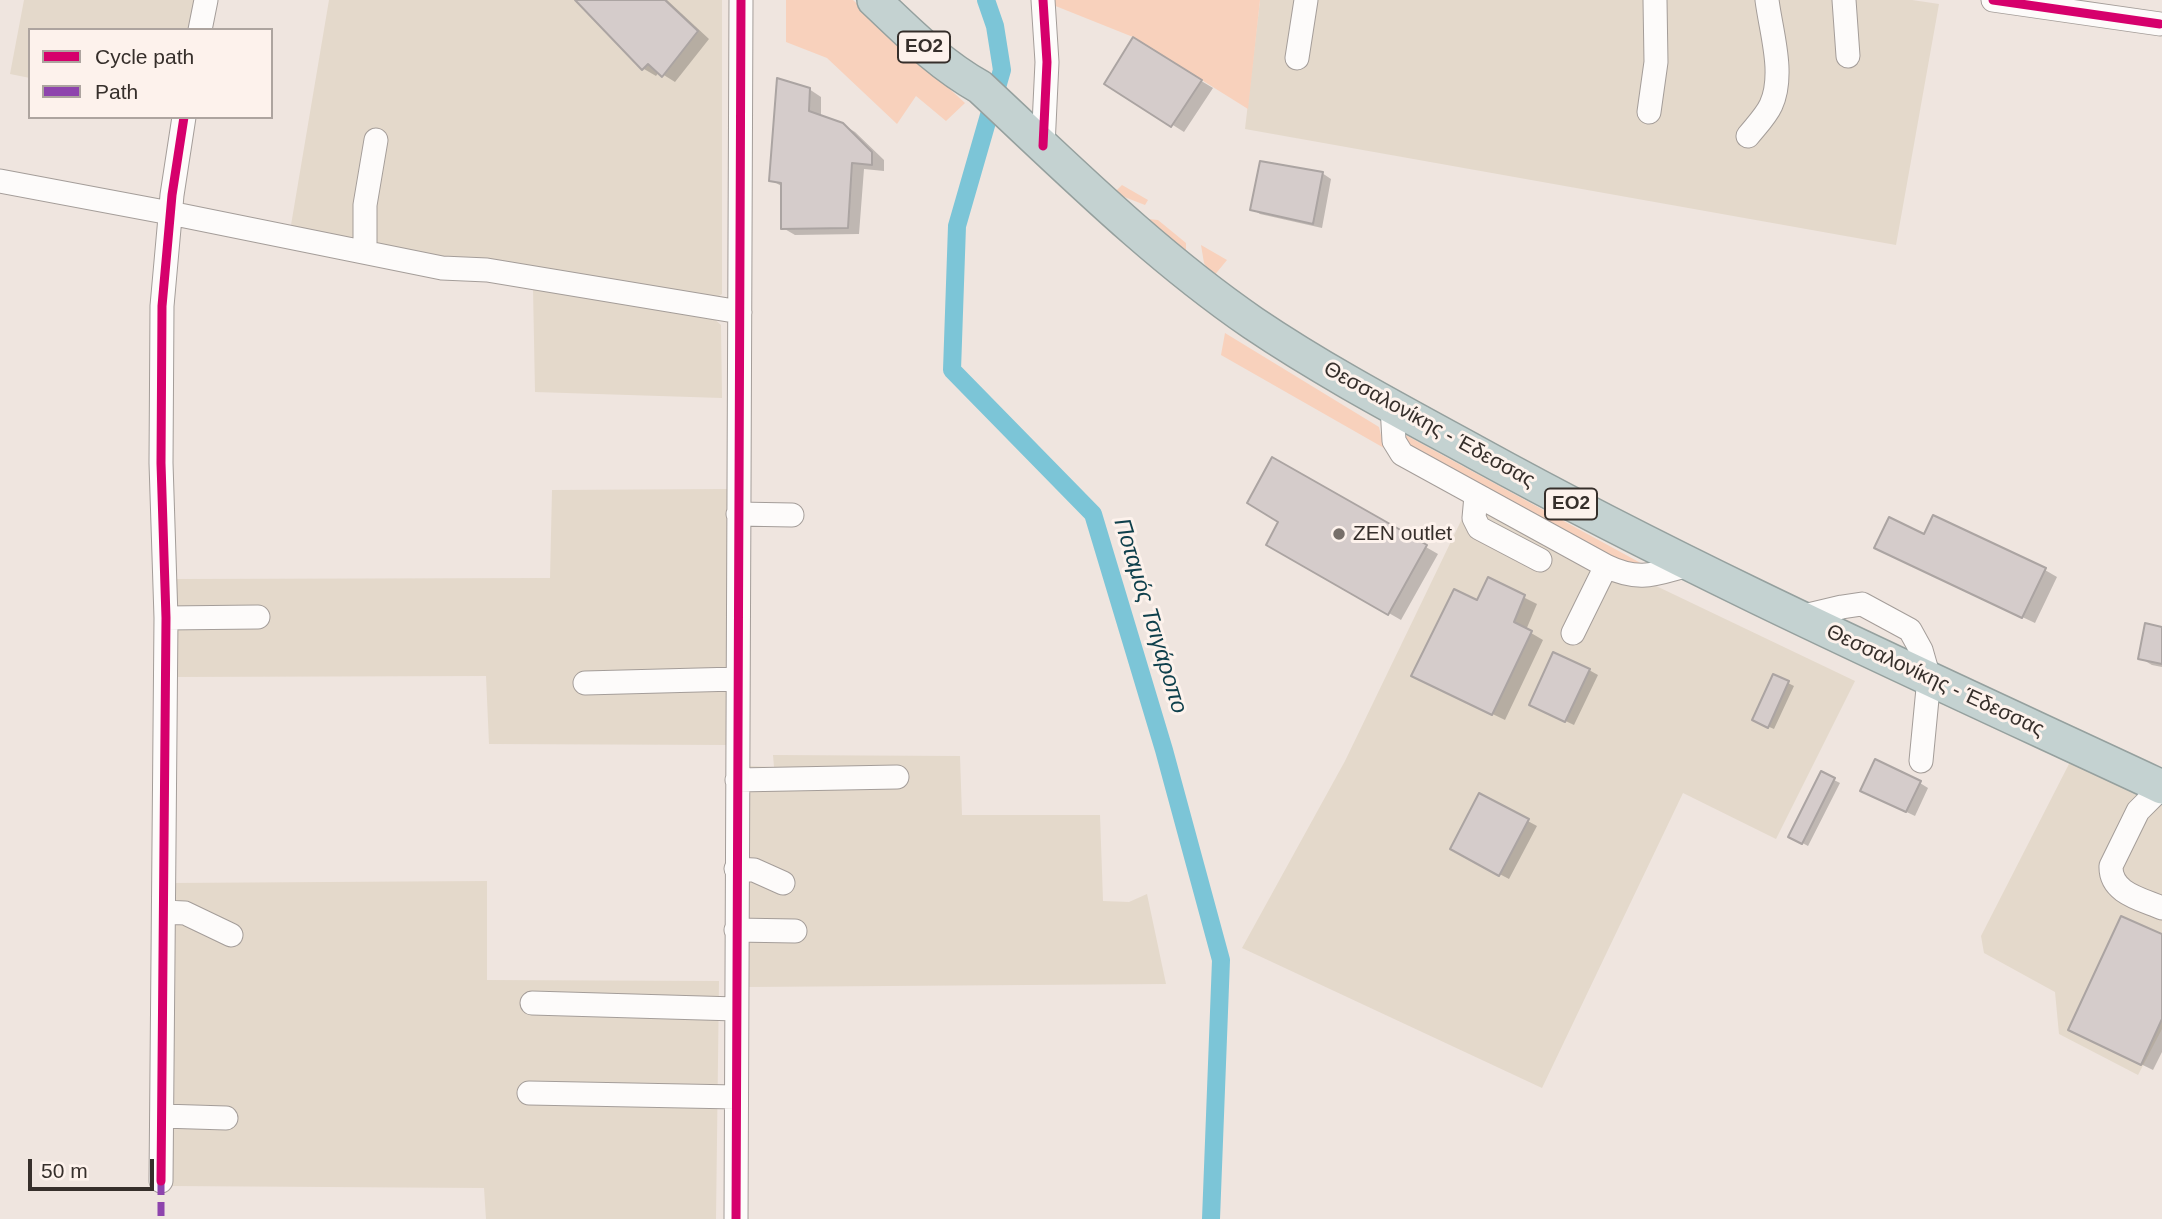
<!DOCTYPE html>
<html>
<head>
<meta charset="utf-8">
<style>
	body { margin:0 }
	#map { position:relative; width:2162px; height:1219px; overflow:hidden; background:#efe5df; font-family:Helvetica,sans-serif }
	canvas { display:block }
	.legend { position:absolute; left:28px; top:28px; width:245px; height:91px; box-sizing:border-box; background:#fdf2ec; border:2px solid #ada49f; margin:0; padding:9px 12px; list-style:none; font-size:21px; color:#362f2b }
	.legend li { display:flex; align-items:center; gap:14px; height:35px }
	.legend b { width:35px; border:2px solid #ada49f }
	.scale { position:absolute; left:28px; top:1159px; width:126px; height:32px; box-sizing:border-box; border:4px solid #362f2b; border-top:0; padding-left:9px; font-size:21px; line-height:24px; white-space:nowrap; color:#362f2b; -webkit-text-stroke:5px #fdf2ec; paint-order:stroke }
</style>
</head>
<body>
<div id="map">
<canvas width="2162" height="1219"></canvas>
<ul class="legend">
<li><b style="height:9px;background:#d6006c"></b>Cycle path</li>
<li><b style="height:9px;background:#8e44ad"></b>Path</li>
</ul>
<div class="scale">50 m</div>
</div>
<script>
const c = document.querySelector('canvas').getContext('2d');
c.lineJoin = 'round';
function fill(path, color) { c.fillStyle = color; c.fill(path, 'evenodd'); }
function trace(path, color, width, dash) { c.strokeStyle = color; c.lineWidth = width; c.lineCap = dash ? 'butt' : 'round'; c.setLineDash(dash || []); c.stroke(path); }
function drawText(font, color, halo, rows, align = 'center') {
  c.font = font + ' Helvetica,sans-serif'; c.lineWidth = 6; c.setLineDash([]); c.textBaseline = 'middle'; c.strokeStyle = halo; c.fillStyle = color; for (const [text, x, y, turn = 0] of rows) {
    c.save(); c.translate(x, y); c.rotate((+turn || 0) * Math.PI / 180); c.textAlign = isNaN(turn) ? turn : align; if (halo) c.strokeText(text, 0, 0); c.fillText(text, 0, 0); c.restore();
  }
}
fill(new Path2D(`
	M24 0H200L194 30H30V78L10 74Z
	M329 0H722V294L712 301 455 265 290 231Z
	M1260 0H1912L1939 4 1896 245 1245 129Z
	M533 288 712 317 721 325 722 398 535 392Z
	M727 489 728 745 489 744 486 676 174 677V579L550 578 552 490Z
	M1472 498 1855 681 1776 839 1683 793 1542 1088 1242 948 1345 761Z
	M773 755 960 756 962 815H1100L1103 901 1129 902 1147 894 1166 984 749 987 748 766 774 767Z
	M2070 762 2162 805V1029L2138 1075 2059 1034 2055 992 1984 953 1981 936Z
	M487 881V980L719 981 716 1219H486L484 1188 171 1186 170 883Z`), '#e4d9cb');
fill(new Path2D(`
	M786 0H853L965 103 946 121 916 96 897 124 827 58 786 42Z
	M1052 0H1260L1248 109 1133 37 1053 5Z
	M1122 185 1148 200 1145 205 1114 193Z
	M1140 218 1158 220 1186 243V260Z
	M1201 245 1227 260 1213 277 1204 263Z
	M1225 333 1379 427 1384 448 1221 355Z
	M1402 433 1648 567 1637 571 1408 447Z`), '#f8d1bc');
fill(new Path2D(`
	M577 0H667L709 39 675 82 659 72 656 76 644 69Z
	M1133 40 1213 88 1184 132 1106 83Z
	M809 89 821 97V117L842 124 855 132 884 160V171L864 169 859 234 795 235 783 228V187L771 180Z
	M1322 173 1331 179 1322 228 1260 214 1252 209Z
	M1273 459 1438 554 1401 620 1268 544 1281 522Z
	M1925 536 2045 570 2057 577 2035 623 1876 548Z
	M1489 580 1537 604 1526 630 1543 640 1505 720 1426 682 1478 602Z
	M2162 628V667L2152 665 2140 658Z
	M1589 670 1598 675 1574 725 1540 709Z
	M1774 676 1794 686 1774 729 1760 723Z
	M1822 774 1840 783 1808 846 1790 836Z
	M1920 783 1928 788 1915 816 1871 795Z
	M1480 795 1537 826 1509 879 1452 849Z
	M2162 936V1052L2153 1070 2083 1036Z`), '#0003');
trace(new Path2D(`
	M986 0 995 26 1002 70 957 226 952 370 1093 514 1164 750 1221 960 1211 1219`), '#7cc5d7', 18);
const building = new Path2D(`
	M575 0H665L698 31 662 77 648 64 642 70Z
	M1133 37 1202 80 1171 127 1104 84Z
	M777 78 810 88 809 111 843 123 872 152V165L852 163 848 228 781 229V183L769 181Z
	M1260 161 1323 172 1313 224 1250 210Z
	M1272 457 1427 545 1388 615 1266 545 1278 522 1247 503Z
	M1933 515 2046 568 2022 618 1874 548 1889 517 1924 534Z
	M1488 577 1525 595 1514 622 1532 631 1492 715 1411 676 1454 589 1477 600Z
	M2145 623 2162 627V664L2138 659Z
	M1553 652 1590 669 1565 722 1529 705Z
	M1773 674 1789 681 1768 728 1752 720Z
	M1875 759 1921 781 1906 812 1860 791Z
	M1821 771 1835 778 1802 844 1788 837Z
	M1479 793 1529 819 1499 876 1450 849Z
	M2121 916 2162 934V1019L2141 1065 2068 1030Z`);
fill(building, '#d5cccb');
trace(building, '#aba4a2', 2);
const minor = new Path2D(`
	M1043 0 1047 62 1043 146
	M1844 0 1848 56
	M1993 0 2160 24
	M200 30 206 0
	M1297 58 1306 0
	M1649 112 1656 62 1655 0
	M1748 136C1756 126 1766 116 1771 105 1785 74 1771 32 1767 0
	M0 181 170 213 442 268 487 270 740 312
	M365 251V205L376 140
	M1392 406 1394 441 1402 454 1606 566C1641 583 1657 573 1692 564
	M1476 496 1474 518 1479 528 1540 560
	M738 514 792 515
	M1800 617 1842 607 1862 604 1910 630 1921 650 1929 678 1921 761
	M166 618 258 617
	M1573 633 1606 566
	M585 683 737 679
	M737 780 897 777
	M2162 787 2138 811 2111 866C2110 893 2141 899 2162 908
	M736 869 754 870 783 883
	M164 912 185 913 231 935
	M736 930 795 931
	M532 1003 736 1009
	M529 1093 736 1097
	M162 1116 226 1118
	M161 1181 166 618 161 463 162 306 172 195 184 117
	M736 1219 741 0`);
const highway = new Path2D(`
	M874 0C908 32 939 64 980 87 1068 169 1154 255 1253 323 1324 371 1400 411 1475 452 1698 575 1931 679 2162 787`);
trace(minor, '#a49d99', 25);
trace(highway, '#95a09e', 36);
trace(minor, '#fdfbfa', 23);
trace(highway, '#c4d2d1', 33);
trace(new Path2D(`
	M161 1181V1219`), '#8e44ad', 7, [14, 7]);
trace(new Path2D(`
	M1043 0 1047 62 1043 146
	M1993 0 2160 24
	M161 1181 166 618 161 463 162 306 172 195 184 117
	M736 1219 741 0`), '#d6006c', 9);
for (const [x, y, r, color] of [
	[1339,534,7,"#776f6a"]
]) { const dot = new Path2D(); dot.arc(x, y, r, 0, 2 * Math.PI); c.fillStyle = color; c.fill(dot); trace(dot, '#fdf2ec', 2.5); }
for (const [x, y, w] of [
	[924,47,52],
	[1571,504,52]
]) { const box = new Path2D(); box.roundRect(x - w / 2, y - 15.5, w, 31, 5); c.fillStyle = '#fdf2ec'; c.fill(box); trace(box, '#362f2b', 2); }
drawText('bold 19px', '#362f2b', null, [
	["ΕΟ2",924,47],
	["ΕΟ2",1571,504]
]);
drawText('21px', '#362f2b', '#fdf2ec', [
	["Θεσσαλονίκης - Έδεσσας",1429,425,29],
	["Θεσσαλονίκης - Έδεσσας",1935,681,25]
]);
drawText('21px', '#362f2b', '#fdf2ec', [
	["ZEN outlet",1353,534]
], 'left');
drawText('italic 23px', '#0f404c', '#fdf2ec', [
	["Ποταμός Τσιγάροπο",1150,616,73]
]);
</script>
</body>
</html>
